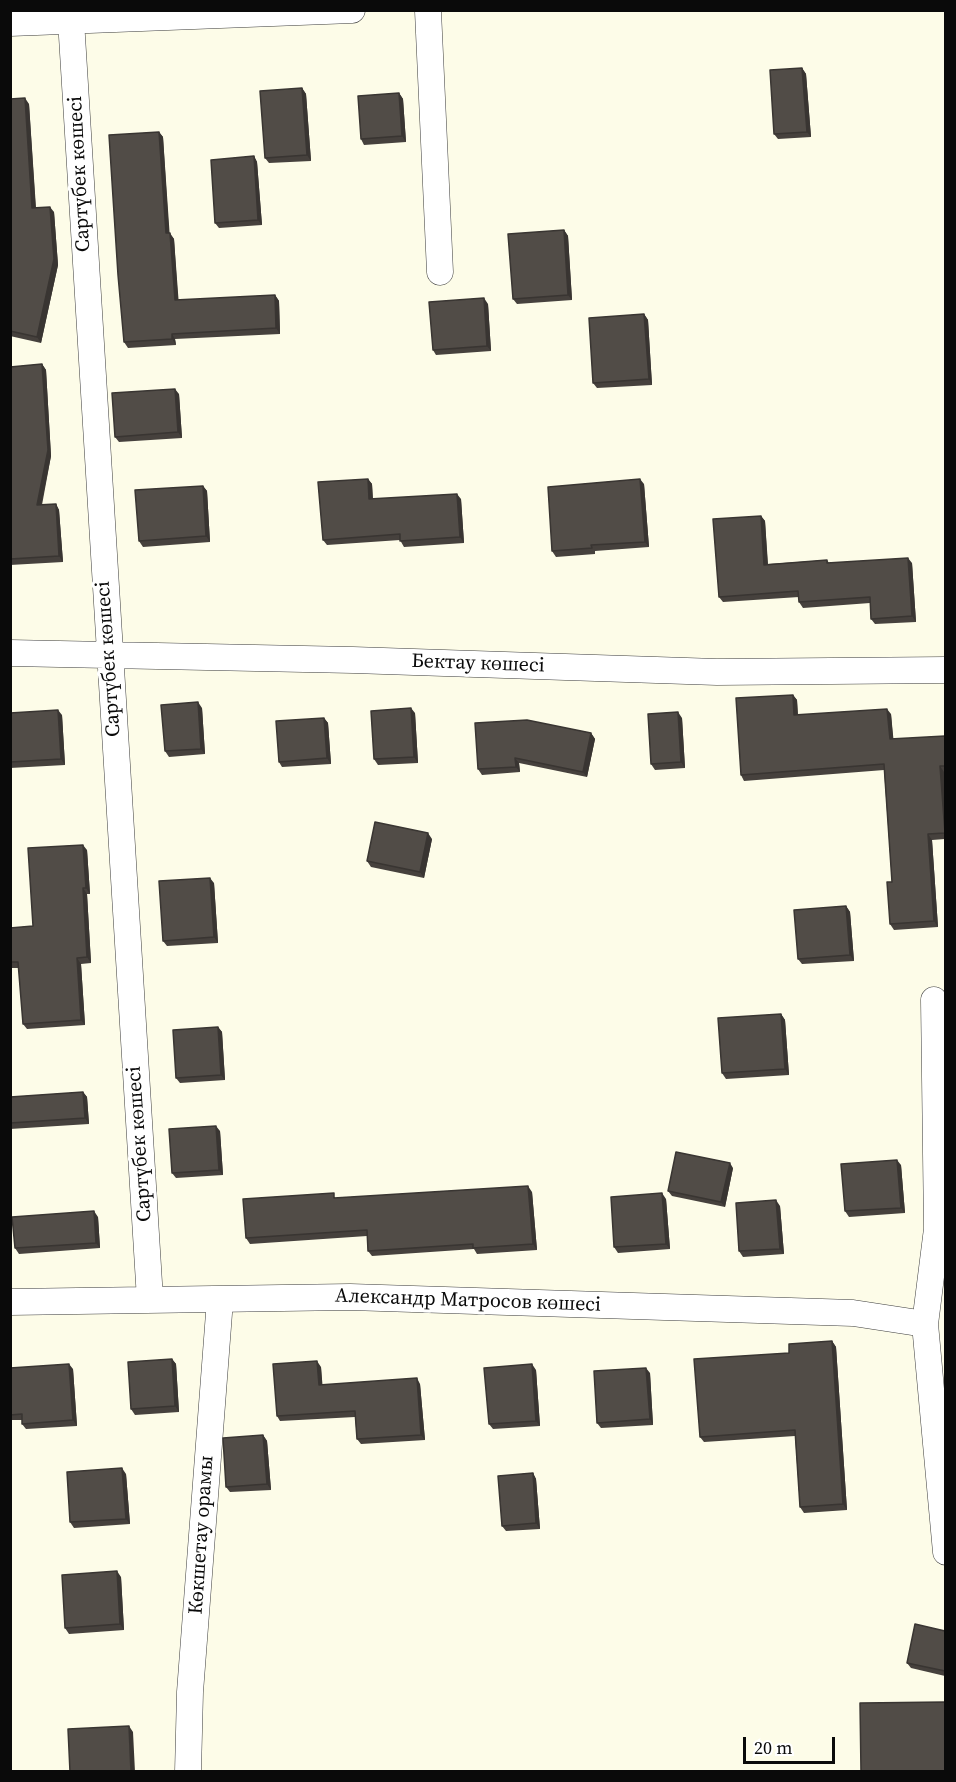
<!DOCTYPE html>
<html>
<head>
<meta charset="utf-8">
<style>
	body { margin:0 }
	#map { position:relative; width:956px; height:1782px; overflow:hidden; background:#fdfce8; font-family:"Source Serif 4",serif }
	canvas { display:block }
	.frame { position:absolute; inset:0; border:12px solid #0a0a0a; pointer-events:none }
	.scale { position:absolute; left:743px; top:1737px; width:92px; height:27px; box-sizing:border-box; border:3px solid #0a0a0a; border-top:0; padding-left:8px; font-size:18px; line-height:21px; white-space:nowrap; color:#0a0a0a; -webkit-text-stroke:4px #fff; paint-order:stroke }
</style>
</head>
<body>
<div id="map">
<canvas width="956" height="1782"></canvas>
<div class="frame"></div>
<div class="scale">20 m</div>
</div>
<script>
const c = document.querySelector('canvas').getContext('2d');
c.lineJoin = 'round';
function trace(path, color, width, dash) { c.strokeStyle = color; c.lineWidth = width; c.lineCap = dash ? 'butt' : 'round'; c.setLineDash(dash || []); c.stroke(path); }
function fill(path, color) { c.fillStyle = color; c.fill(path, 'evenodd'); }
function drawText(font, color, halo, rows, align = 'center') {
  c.font = font + ' "Source Serif 4",serif'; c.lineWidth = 6; c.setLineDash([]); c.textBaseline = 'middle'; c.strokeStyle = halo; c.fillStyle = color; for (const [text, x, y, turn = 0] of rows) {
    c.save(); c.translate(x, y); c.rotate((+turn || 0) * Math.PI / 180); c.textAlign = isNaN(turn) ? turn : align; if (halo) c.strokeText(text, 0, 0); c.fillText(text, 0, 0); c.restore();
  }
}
const minor = new Path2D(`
	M428 11 440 272
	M71 20 150 1299
	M10 23 352 10
	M10 653 353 660 717 672 946 670
	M934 1000 937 1229 925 1324 946 1552
	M10 1302 350 1297 853 1313 925 1324
	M188 1772 190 1692 220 1300`);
trace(minor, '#3d3d3d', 27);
trace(minor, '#fff', 26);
fill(new Path2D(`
	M802 68 806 74 811 137 778 139 774 134Z
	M302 88 306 94 311 161 269 163 265 158Z
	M399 93 403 99 406 142 364 145 361 139Z
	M10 99 29 104 36 208 54 212 58 265 41 343 10 336Z
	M159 132 163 137 169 233 174 239 178 300 275 295 279 301 280 334 175 339 176 345 128 348 124 342Z
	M254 156 257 162 262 225 219 228 215 223Z
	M564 230 568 236 572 300 517 304 513 299Z
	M488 304 491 351 436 355 433 350Z
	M644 314 648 320 652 385 597 388 593 383Z
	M42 364 46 370 51 456 42 505 56 504 59 510 63 562 10 565V367Z
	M179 394 182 438 119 442 115 437Z
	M368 479 372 484 373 499H461L464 543 404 547 400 540 327 545 323 540Z
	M644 484 649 547 595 551V554L556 557 552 551Z
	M203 486 207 491 210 542 143 547 139 541Z
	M761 516 765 521 768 564 827 560 829 563H912L916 622 875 624 871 619 870 603 803 608 799 602V597L723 602 719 597Z
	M793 695 797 700 798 715 891 714 893 739 945 736V772H944L945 790V839L932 840 938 927 894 930 890 924 892 882 884 770 744 781 741 775Z
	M202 708 205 754 169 757 165 751Z
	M10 713 62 715 65 765 10 768Z
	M415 713 418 763 378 765 374 759Z
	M324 718 328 723 331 764 282 767 279 762Z
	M682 718 685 768 655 770 651 764Z
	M591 733 595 739 587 777 519 763 520 772 482 775 478 769Z
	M432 839 424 878 371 867 367 861Z
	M87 850 90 894H87L91 963 81 964 85 1025 27 1029 23 1024 19 968H12L10 966V928L33 926Z
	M214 883 218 943 167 946 163 941Z
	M846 906 850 912 854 961 802 964 798 959Z
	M781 1014 785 1020 789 1075 726 1079 722 1073Z
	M218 1027 222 1032 225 1080 180 1083 176 1078Z
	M83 1092 87 1097 89 1124 10 1129V1097Z
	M220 1131 223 1175 176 1178 172 1173Z
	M901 1165 905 1213 849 1217 845 1211Z
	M733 1168 725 1207 672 1196 668 1191Z
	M532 1192 537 1250 477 1254 474 1249 372 1256 368 1251 367 1236 250 1244 246 1238 338 1198Z
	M666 1199 670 1249 618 1253 614 1247Z
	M780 1206 784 1254 743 1257 739 1251Z
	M98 1217 100 1248 19 1254 15 1248Z
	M832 1341 836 1347 847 1510 804 1513 800 1507 795 1436 704 1442 700 1437 789 1353Z
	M172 1359 176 1364 179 1412 135 1415 131 1409Z
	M321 1367 322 1385 420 1384 425 1440 361 1444 357 1439 355 1417 280 1421 277 1416Z
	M10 1368 73 1369 77 1426 26 1429 22 1424V1420H10Z
	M536 1370 540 1426 493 1429 489 1424Z
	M650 1373 653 1425 601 1428 597 1423Z
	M263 1435 267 1441 271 1490 230 1492 226 1487Z
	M533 1473 536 1479 540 1529 506 1531 502 1526Z
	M126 1474 130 1524 74 1528 70 1522Z
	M121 1577 124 1630 69 1634 65 1628Z
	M945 1631V1676L911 1668 907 1663Z`), '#46413d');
fill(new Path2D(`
	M802 68 806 74 811 137 807 132Z
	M302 88 306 94 311 161 307 155Z
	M399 93 403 99 406 142 402 136Z
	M25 98 29 104 36 213 32 208Z
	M159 132 163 137 170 239 166 233Z
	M254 156 257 162 262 225 258 220Z
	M50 207 54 212 58 265 41 343 37 337Z
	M564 230 568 236 572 300 568 295Z
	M170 233 174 239 179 306 175 300Z
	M275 295 279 301 280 334 276 328Z
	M484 298 488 304 491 351 487 346Z
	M644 314 648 320 652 385 649 379Z
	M172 334 175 339 176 345 172 339Z
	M42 364 46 370 51 456 40 511 37 505Z
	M175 389 179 394 182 438 178 432Z
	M368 479 372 484 373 505 369 499Z
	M640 479 644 484 649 547 645 542Z
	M203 486 207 491 210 542 206 536Z
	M457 494 461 499 464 543 460 537Z
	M56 504 59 510 63 562 59 556Z
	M761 516 765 521 768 570 764 565Z
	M908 558 912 563 916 622 912 616Z
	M793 695 797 700 798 720 794 715Z
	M198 702 202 708 205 754 201 749Z
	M411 708 415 713 418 763 414 757Z
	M887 709 891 714 894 745 890 739Z
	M58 710 62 715 65 765 61 759Z
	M678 712 682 718 685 768 681 762Z
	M324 718 328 723 331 764 327 758Z
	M591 733 595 739 587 777 583 772Z
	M515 758 519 763 520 772 516 767Z
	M940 766 944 772 945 790V834Z
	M428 833 432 839 424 878 420 872Z
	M928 834 932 840 938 927 934 921Z
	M83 845 87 850 90 894 86 888Z
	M210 878 214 883 218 943 214 937Z
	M83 888 87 894 91 963 87 957Z
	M846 906 850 912 854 961 850 955Z
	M77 958 81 964 85 1025 81 1020Z
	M781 1014 785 1020 789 1075 785 1069Z
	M218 1027 222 1032 225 1080 221 1075Z
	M83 1092 87 1097 89 1124 85 1118Z
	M216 1126 220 1131 223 1175 219 1170Z
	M897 1160 901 1165 905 1213 901 1208Z
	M730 1163 733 1168 725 1207 721 1202Z
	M528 1186 532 1192 537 1250 533 1244Z
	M662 1193 666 1199 670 1249 666 1244Z
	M776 1200 780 1206 784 1254 780 1249Z
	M94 1211 98 1217 100 1248 96 1243Z
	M832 1341 836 1347 847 1510 843 1504Z
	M172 1359 176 1364 179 1412 175 1406Z
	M317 1361 321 1367 323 1391 319 1385Z
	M69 1364 73 1369 77 1426 73 1420Z
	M532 1364 536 1370 540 1426 536 1421Z
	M646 1368 650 1373 653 1425 650 1419Z
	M417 1378 420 1384 425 1440 421 1435Z
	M263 1435 267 1441 271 1490 267 1484Z
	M122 1468 126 1474 130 1524 126 1519Z
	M533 1473 536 1479 540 1529 536 1523Z
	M117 1571 121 1577 124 1630 120 1624Z
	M129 1726 133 1732 135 1772H131Z`), '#393532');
const building = new Path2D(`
	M802 68 807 132 774 134 770 70Z
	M302 88 307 155 265 158 260 91Z
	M399 93 402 136 361 139 358 96Z
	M25 98 32 208 50 207 54 259 37 337 10 331V99Z
	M159 132 166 233H170L175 300 275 295 276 328 172 334V339L124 342 118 275 109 135Z
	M254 156 258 220 215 223 211 160Z
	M564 230 568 295 513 299 508 234Z
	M484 298 487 346 433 350 429 302Z
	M644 314 649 379 593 383 589 318Z
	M42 364 48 450 37 505 56 504 59 556 10 559V367Z
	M175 389 178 432 115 437 112 393Z
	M368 479 369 499 457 494 460 537 400 541V534L323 540 318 482Z
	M640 479 645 542 591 545 592 548 552 551 548 487Z
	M203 486 206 536 139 541 135 490Z
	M761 516 764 565 827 560V563L908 558 912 616 871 619 870 597 799 602 798 591 719 597 713 519Z
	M793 695 794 715 887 709 890 739 945 736V766H940L945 833 928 834 934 921 890 924 887 882H892L884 764 741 775 736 698Z
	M198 702 201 749 165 751 161 705Z
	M411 708 414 757 374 759 371 711Z
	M58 710 61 759 10 762V713Z
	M678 712 681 762 651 764 648 714Z
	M324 718 327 758 279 762 276 721Z
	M527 720 591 733 583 772 515 758 516 767 478 769 475 723Z
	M375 822 428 833 420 872 367 861Z
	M83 845 86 888H83L87 957 77 958 81 1020 23 1024 18 962H10V928L33 926 28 848Z
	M210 878 214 937 163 941 159 881Z
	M846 906 850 955 798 959 794 910Z
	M781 1014 785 1069 722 1073 718 1018Z
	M218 1027 221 1075 176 1078 173 1030Z
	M83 1092 85 1118 10 1123V1097Z
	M216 1126 219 1170 172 1173 169 1129Z
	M676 1152 730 1163 721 1202 668 1191Z
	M897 1160 901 1208 845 1211 841 1164Z
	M528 1186 533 1244 473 1248V1244L368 1251 367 1230 246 1238 243 1199 334 1193V1198Z
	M662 1193 666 1244 614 1247 611 1197Z
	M776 1200 780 1249 739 1251 736 1203Z
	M94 1211 96 1243 15 1248 12 1217Z
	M832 1341 843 1504 800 1507 795 1430 700 1437 694 1359 789 1353V1344Z
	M172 1359 175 1406 131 1409 128 1362Z
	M317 1361 319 1385 417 1378 421 1435 357 1439 355 1411 277 1416 273 1364Z
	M69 1364 73 1420 22 1424V1414L10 1415V1368Z
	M532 1364 536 1421 489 1424 484 1368Z
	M646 1368 650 1419 597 1423 594 1371Z
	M263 1435 267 1484 226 1487 223 1438Z
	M122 1468 126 1519 70 1522 67 1472Z
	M533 1473 536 1523 502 1526 498 1476Z
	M117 1571 120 1624 65 1628 62 1575Z
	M915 1624 945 1631V1671L907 1663Z
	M945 1702V1772H861L860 1703Z
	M129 1726 131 1772H70L68 1729Z`);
fill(building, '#514c47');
trace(building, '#393532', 1.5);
drawText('20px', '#0a0a0a', '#fff', [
	["Сартүбек көшесі",80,174,-93],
	["Сартүбек көшесі",109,659,-94],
	["Бектау көшесі",478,664,2],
	["Сартүбек көшесі",140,1144,-94],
	["Александр Матросов көшесі",468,1301,2],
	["Көкшетау орамы",202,1535,-86]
]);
</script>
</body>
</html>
